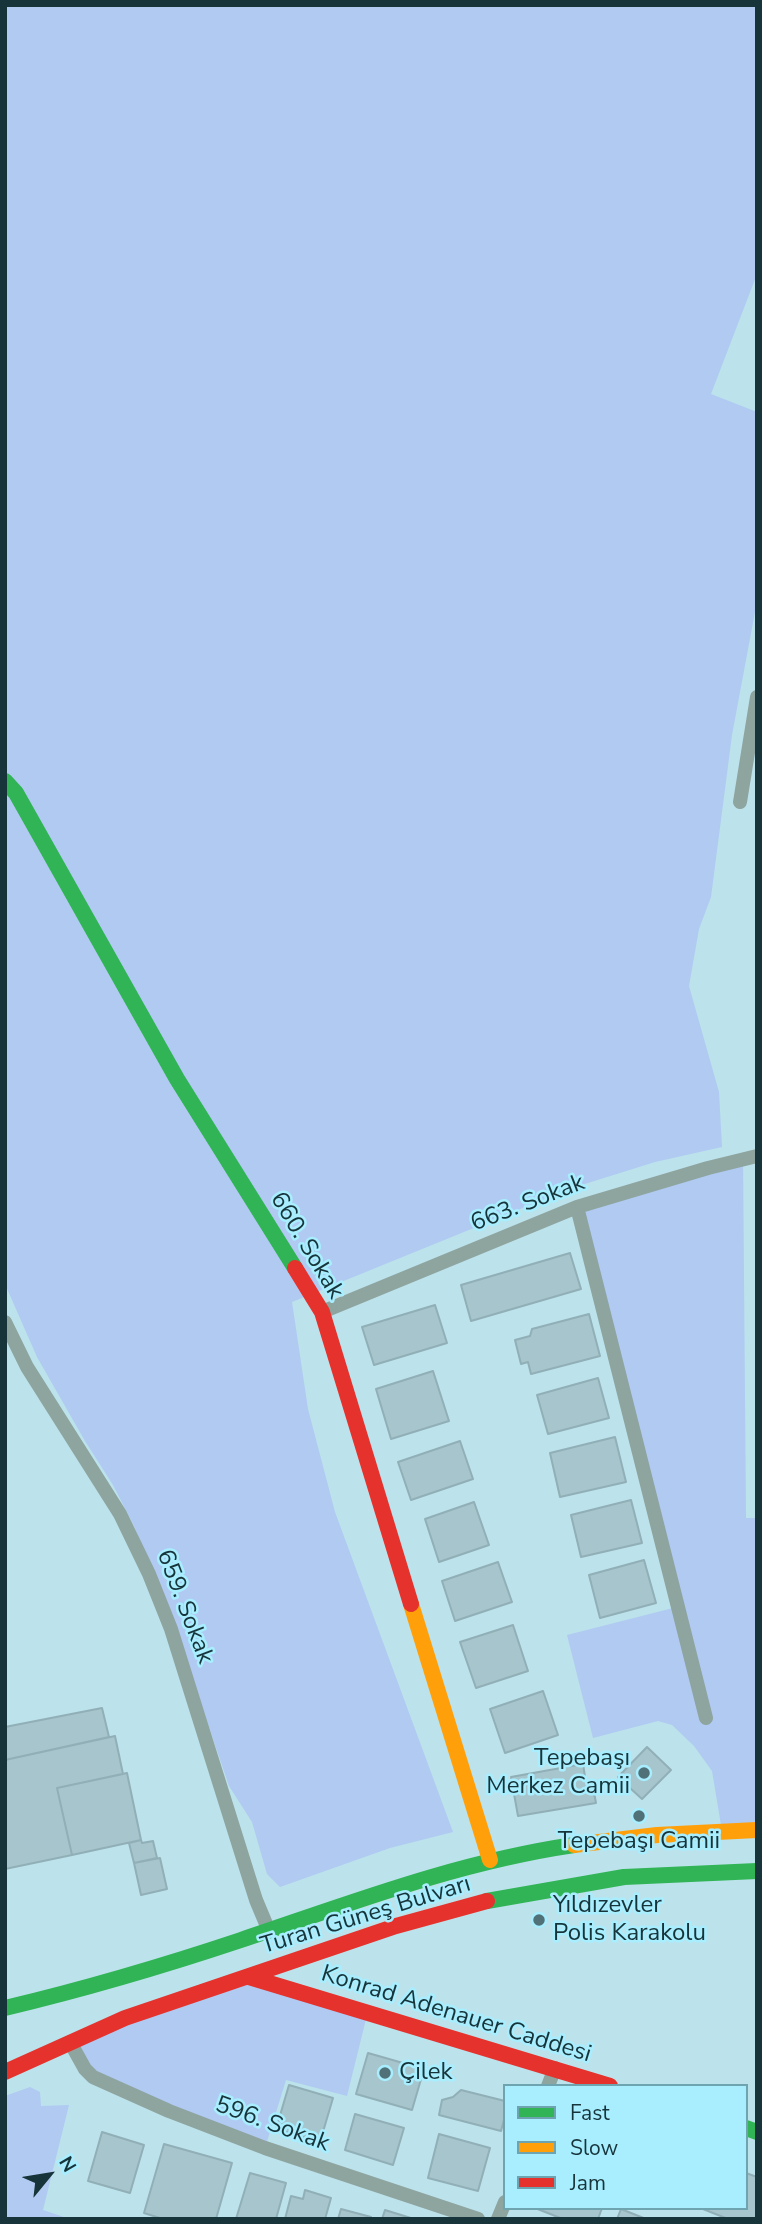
<!DOCTYPE html>
<html>
<head>
<meta charset="utf-8">
<style>
	body { margin:0 }
	#map { position:relative; width:762px; height:2224px; overflow:hidden; background:#bce2eb; font-family:"Nunito Sans",sans-serif }
	canvas { display:block }
	.frame { position:absolute; inset:0; border:7px solid #17343a; pointer-events:none }
	.legend { position:absolute; left:503px; top:2084px; width:245px; height:126px; box-sizing:border-box; background:#a8eeff; border:2px solid #6ea4b0; margin:0; padding:9px 12px; list-style:none; font-size:21px; color:#17343a }
	.legend li { display:flex; align-items:center; gap:14px; height:35px }
	.legend b { width:35px; border:2px solid #6ea4b0 }
	.north { position:absolute; left:14px; top:2140px; width:70px; height:70px; -webkit-text-stroke:5px #a8eeff; paint-order:stroke; rotate:60deg; font-size:19px; font-weight:700; line-height:28px; text-align:center; color:#17343a }
	.north::after { content:''; display:block; margin:auto; width:24px; height:32px; background:#17343a; clip-path:polygon(50% 0,100% 100%,50% 72%,0 100%) }
</style>
</head>
<body>
<div id="map">
<canvas width="762" height="2224"></canvas>
<div class="frame"></div>
<ul class="legend">
<li><b style="height:9px;background:#30b455"></b>Fast</li>
<li><b style="height:9px;background:#ff9f0a"></b>Slow</li>
<li><b style="height:9px;background:#e5322d"></b>Jam</li>
</ul>
<div class="north">N</div>
</div>
<script>
const c = document.querySelector('canvas').getContext('2d');
c.lineJoin = 'round';
function fill(path, color) { c.fillStyle = color; c.fill(path, 'evenodd'); }
function trace(path, color, width, dash) { c.strokeStyle = color; c.lineWidth = width; c.lineCap = dash ? 'butt' : 'round'; c.setLineDash(dash || []); c.stroke(path); }
function drawText(font, color, halo, rows, align = 'center') {
  c.font = font + ' "Nunito Sans",sans-serif'; c.lineWidth = 5; c.setLineDash([]); c.textBaseline = 'middle'; c.strokeStyle = halo; c.fillStyle = color; for (const [text, x, y, turn = 0] of rows) {
    c.save(); c.translate(x, y); c.rotate((+turn || 0) * Math.PI / 180); c.textAlign = isNaN(turn) ? turn : align; if (halo) c.strokeText(text, 0, 0); c.fillText(text, 0, 0); c.restore();
  }
}
fill(new Path2D(`
	M5 5H757V274L711 394 757 412V601L732 735 711 897 699 929 689 986 719 1092 722 1147 655 1162 572 1188 292 1302 308 1409 335 1512 453 1832 390 1848 280 1887 267 1874 252 1822 229 1786 173 1621 134 1526 113 1485 85 1441 37 1357 5 1284Z
	M743 1158 746 1518H757V1830L722 1831 712 1771 694 1746 672 1725 658 1721 593 1738 567 1635 677 1607 577 1207Z
	M249 1977 368 2011 347 2096 286 2080 265 2148 93 2077 70 2042Z
	M30 2087 40 2092 41 2106 69 2105 43 2210 70 2219H5V2096Z`), '#b0caf2');
const building = new Path2D(`
	M570 1253 581 1289 471 1321 461 1285Z
	M435 1305 447 1343 374 1365 362 1327Z
	M589 1314 600 1356 531 1374 528 1362 521 1364 515 1340 530 1336 532 1329Z
	M433 1371 449 1421 391 1439 376 1389Z
	M598 1378 609 1418 548 1434 537 1395Z
	M615 1437 626 1482 560 1497 550 1453Z
	M460 1441 473 1479 411 1500 398 1462Z
	M631 1500 642 1543 581 1557 571 1515Z
	M474 1502 489 1545 439 1562 425 1519Z
	M644 1560 656 1603 600 1618 589 1575Z
	M498 1562 512 1602 455 1621 442 1581Z
	M513 1625 528 1671 476 1688 460 1642Z
	M543 1691 558 1735 505 1753 490 1709Z
	M102 1708 109 1737 5 1760V1727Z
	M115 1736 123 1774 57 1788 72 1855 5 1869V1760Z
	M647 1747 671 1770 642 1799 618 1777Z
	M583 1764 586 1783 592 1782 596 1803 518 1816 511 1777Z
	M127 1773 141 1840 72 1855 57 1788Z
	M141 1840 142 1843 153 1841 157 1858 134 1863 129 1843Z
	M160 1858 167 1889 141 1895 134 1863Z
	M368 2053 424 2069 412 2110 356 2094Z
	M289 2085 333 2098 320 2142 276 2129Z
	M461 2090 505 2101V2116L501 2131 439 2115 442 2100 453 2097Z
	M355 2114 404 2128 393 2165 345 2150Z
	M102 2132 144 2145 130 2193 88 2181Z
	M439 2134 490 2148 478 2191 428 2178Z
	M164 2144 232 2163 216 2219H163L144 2213Z
	M250 2173 286 2183 276 2219H236Z
	M746 2173 757 2177V2219H728L703 2209 746 2208Z
	M305 2190 331 2198 325 2219H285L291 2196 303 2199Z
	M535 2208H602L598 2219H563Z
	M341 2209 371 2217V2219H338Z
	M621 2209 646 2219H617Z
	M385 2210 414 2219H382Z`);
fill(building, '#a7c5cc');
trace(building, '#91afb6', 2);
trace(new Path2D(`
	M740 802 757 697
	M577 1207 706 1718
	M322 1312 577 1207 708 1168 757 1156
	M5 1322 27 1367 120 1514 149 1574 171 1629 256 1900 269 1931
	M70 2042 85 2069 93 2077 169 2111 265 2148 478 2219
	M548 2086 555 2068
	M498 2219 505 2202`), '#8ea49f', 14);
trace(new Path2D(`
	M5 781 16 793 177 1079 295 1268
	M487 1901 624 1877 757 1871
	M5 2008C85 1989 163 1966 241 1940 351 1903 458 1862 574 1845
	M746 2128 757 2132`), '#30b455', 16);
trace(new Path2D(`
	M411 1604 490 1860
	M574 1845 657 1835 757 1830`), '#ff9f0a', 16);
trace(new Path2D(`
	M295 1268 322 1312 411 1604
	M249 1977 610 2086
	M5 2072 125 2018 396 1926 487 1901`), '#e5322d', 16);
for (const [x, y, r, color] of [
	[644,1773,7,"#517178"],
	[639,1816,7,"#517178"],
	[539,1920,7,"#517178"],
	[385,2073,7,"#517178"]
]) { const dot = new Path2D(); dot.arc(x, y, r, 0, 2 * Math.PI); c.fillStyle = color; c.fill(dot); trace(dot, '#a8eeff', 2.5); }
drawText('24px', '#17343a', '#a8eeff', [
	["663. Sokak",528,1204,-21],
	["660. Sokak",306,1246,59],
	["659. Sokak",184,1607,69],
	["Turan Güneş Bulvarı",366,1916,-17],
	["Konrad Adenauer Caddesi",456,2015,17],
	["596. Sokak",272,2125,20]
]);
drawText('24px', '#17343a', '#a8eeff', [
	["Tepebaşı",630,1759,"right"],
	["Merkez Camii",630,1787,"right"],
	["Tepebaşı Camii",639,1842,"center"],
	["Yıldızevler",553,1906],
	["Polis Karakolu",553,1934],
	["Çilek",399,2073]
], 'left');
</script>
</body>
</html>
